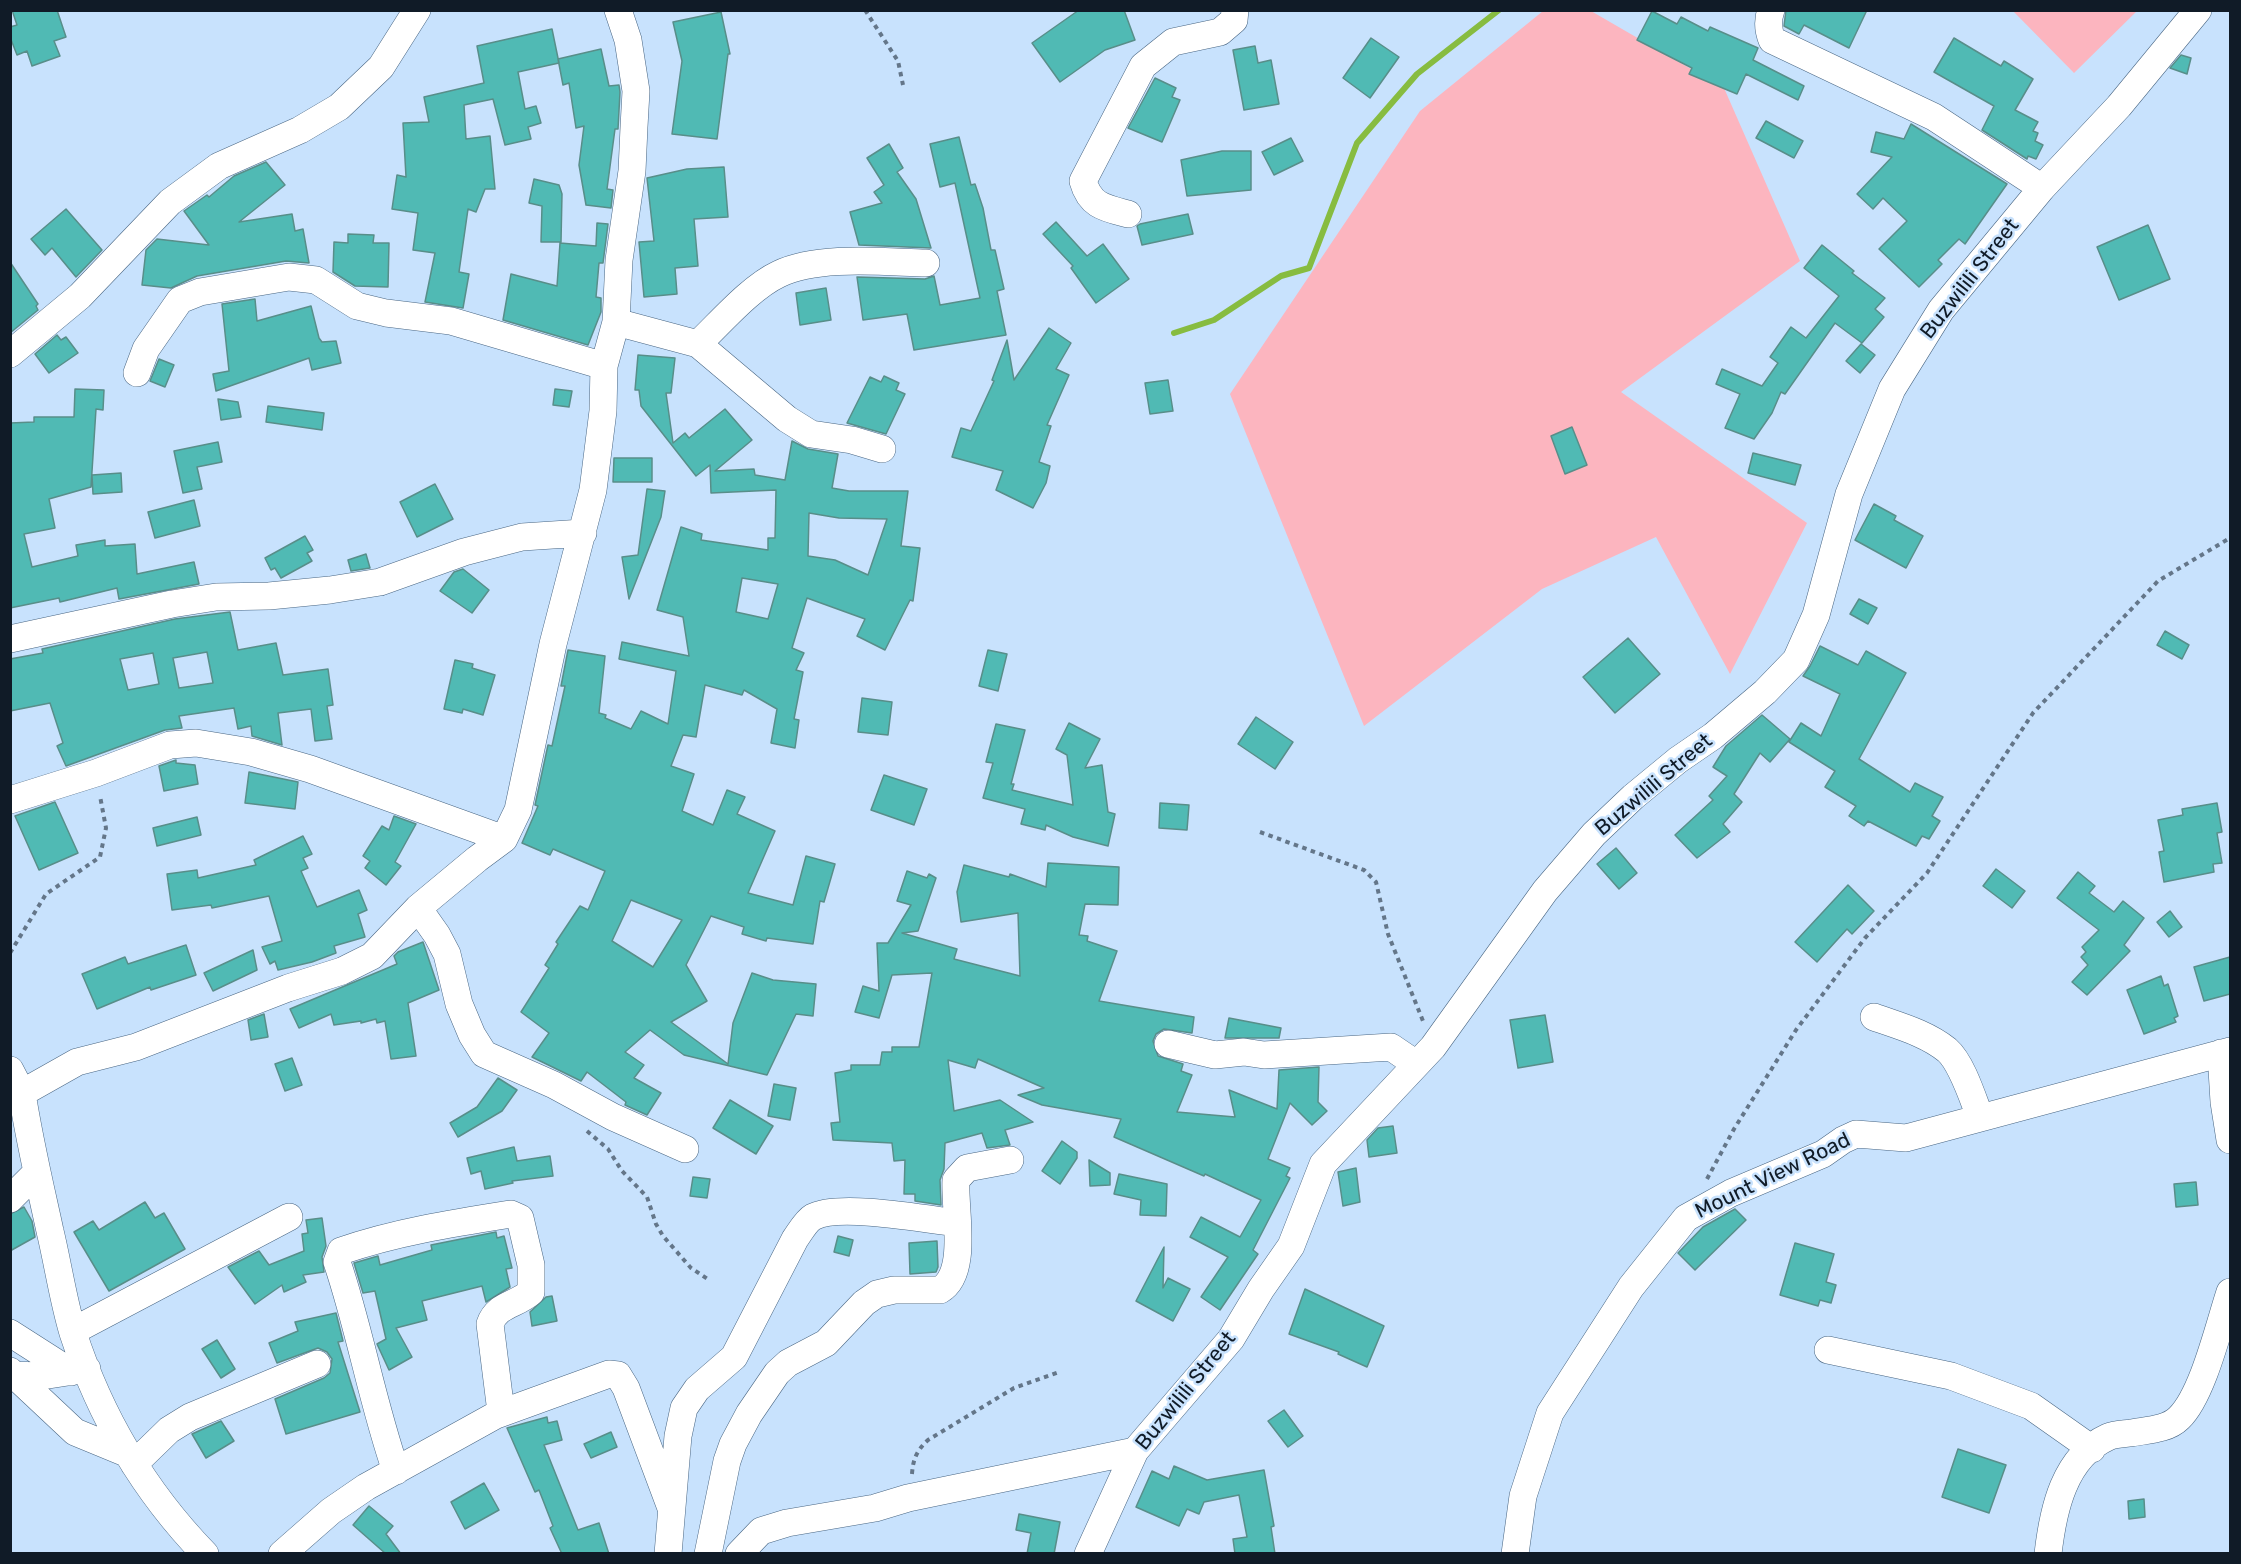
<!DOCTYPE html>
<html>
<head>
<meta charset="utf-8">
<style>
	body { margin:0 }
	#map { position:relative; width:2241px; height:1564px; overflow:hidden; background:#c8e2fd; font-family:Rubik,sans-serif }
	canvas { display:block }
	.frame { position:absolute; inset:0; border:12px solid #101b27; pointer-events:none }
</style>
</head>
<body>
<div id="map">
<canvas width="2241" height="1564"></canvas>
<div class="frame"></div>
</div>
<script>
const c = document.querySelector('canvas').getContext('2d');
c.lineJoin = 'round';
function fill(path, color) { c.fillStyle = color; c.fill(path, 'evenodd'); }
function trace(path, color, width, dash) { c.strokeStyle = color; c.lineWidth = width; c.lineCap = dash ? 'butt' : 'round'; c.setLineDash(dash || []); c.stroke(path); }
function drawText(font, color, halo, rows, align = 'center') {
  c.font = font + ' Rubik,sans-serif'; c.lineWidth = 5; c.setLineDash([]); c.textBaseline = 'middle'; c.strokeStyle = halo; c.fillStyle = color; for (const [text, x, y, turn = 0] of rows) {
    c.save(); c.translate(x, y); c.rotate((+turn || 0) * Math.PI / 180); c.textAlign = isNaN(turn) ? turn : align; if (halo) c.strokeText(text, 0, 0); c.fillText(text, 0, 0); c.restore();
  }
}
fill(new Path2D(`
	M1543 11H1591L1724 88 1800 261 1621 392 1807 523 1730 674 1656 537 1542 589 1364 726 1230 394 1420 111Z
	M2013 11H2137L2074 73Z`), '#fcb5bf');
trace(new Path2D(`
	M1174 333 1214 320 1281 276 1309 268 1357 143 1417 74 1499 10`), '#87bc40', 6);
const building = new Path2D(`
	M12 10H57L66 37 54 41 60 56 32 66 27 51 17 55 10 37V27L17 25Z
	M1079 10H1124L1135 40 1105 50 1060 82 1032 43Z
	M1786 10H1867L1849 48 1804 25 1799 34 1784 26Z
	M1652 11 1677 24 1681 17 1708 31 1710 27 1758 48 1753 60 1804 86 1798 100 1746 74 1737 94 1689 74 1692 68 1637 40Z
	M721 12 730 54H728L717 139 672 134 682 61 673 22Z
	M552 29 559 63 518 72 525 109 536 106 541 123 528 127 531 139 505 145 493 99 464 105 466 139 490 136 495 189H485L476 212 468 209 459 272 469 274 463 308 425 302 435 253 413 250 418 213 392 209 397 175 406 177 403 123 429 122 424 97 484 83 477 46Z
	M1371 38 1399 57 1370 98 1343 78Z
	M1954 38 2001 66 2004 61 2033 79 2015 110 2038 122 2033 131 2038 133 2035 141 2043 145 2036 159 2028 156 2027 159 1982 130 1994 106 1934 72Z
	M1255 46 1258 63 1271 60 1279 104 1244 110 1233 50Z
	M601 49 609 86 619 85 620 92 618 129H615L607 189 613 190 611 208 586 205 579 165 584 126 576 128 569 83 563 85 558 59Z
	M2181 55 2191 58 2187 74 2170 68Z
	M1155 78 1176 88 1172 97 1180 100 1162 142 1128 128Z
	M1766 121 1803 141 1794 158 1756 138Z
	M1911 124 2007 184 1965 244 1959 239 1938 260 1942 264 1919 287 1879 249 1907 221 1883 198 1873 209 1857 194 1892 157 1871 152 1876 132 1904 139Z
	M959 137 971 185 975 184 983 208 991 250H995L1004 289 997 291 1006 335 914 350 907 314 863 320 857 277 925 279 934 276 940 305 980 298 955 183 940 187 930 144Z
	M1291 138 1303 161 1274 175 1262 152Z
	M889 144 903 168 897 172 916 199 931 248 859 245 850 212 882 203 874 192 884 185 867 158Z
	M1222 151H1251V190L1187 196 1181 160Z
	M266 162 285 185 239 222 292 214 295 231 303 229 309 263 286 261 197 276 171 288 142 285 146 250 157 239 209 245 184 211 207 195 209 197 234 176Z
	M724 167 728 217 694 219 698 266 675 268 677 294 644 297 639 242 654 241 647 178 687 169Z
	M534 179 559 185 562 194 561 242H541L542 206 529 203Z
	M66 209 102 250 76 277 52 248 45 255 31 239Z
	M1188 214 1193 234 1142 245 1137 226 1140 224Z
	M1056 222 1087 256 1103 244 1129 279 1096 303 1071 268 1073 266 1043 234Z
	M597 223 608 224 603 263H599L596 297 601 298V312L588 345 503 320 511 274 557 286 560 243 596 246Z
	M2148 225 2170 279 2119 300 2097 247Z
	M348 234 374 235 373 243H389L388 287 355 286 333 272 334 242 348 243Z
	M1822 245 1854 271 1852 273 1885 298 1875 309 1884 317 1862 343 1835 323 1785 394 1781 392 1772 413 1754 439 1725 428 1740 394 1716 384 1722 369 1762 386 1778 363 1770 357 1791 327 1806 338 1839 296 1804 268Z
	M10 262 38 304 36 306 38 310 10 333Z
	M826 288 831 320 800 325 796 293Z
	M255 299 257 321 311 306 319 338 322 342 336 341 341 363 312 370 309 358 216 391 213 374 229 371 222 304Z
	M1049 328 1071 343 1056 369 1069 375 1047 425 1051 426 1039 462 1050 466 1046 483 1033 508 996 490 1003 471 952 457 961 428 971 431 994 381 992 380 1007 340 1014 380Z
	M57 335 61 340 66 337 78 353 49 373 35 354Z
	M1861 344 1875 355 1860 373 1846 361Z
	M638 355 675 358 671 393H666L673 443 685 433 689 438 725 409 752 440 715 471 754 469 755 475 785 480 792 441 808 449 838 454 832 488 849 491H908L901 546 920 548 913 601 910 600 885 650 857 636 865 619 807 598 792 648 804 653 796 670 803 672 794 719 799 720 795 748 771 743 777 709 744 690 742 695 705 685 696 737 683 735 671 766 694 774 682 811 713 825 727 790 745 797 737 814 775 831 748 893 793 905 806 856 835 864 824 902 820 901 813 944 767 938 766 941 742 934 744 927 711 916 686 965 707 1001 671 1022 728 1064 733 1023 752 973 773 980 816 984 813 1016 796 1014 767 1075 684 1055 650 1030 625 1052 644 1065 634 1078 661 1093 647 1115 625 1105 626 1102 587 1072 581 1081 532 1057 549 1033 521 1012 549 968 545 965 558 944 556 942 580 906 588 910 605 871 553 849 550 855 522 843 538 806 535 805 548 745 552 746 565 686H561L568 650 605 656 599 713 606 715 605 718 631 729 641 711 668 724 676 671 619 659 622 642 689 656 683 617 657 610 681 527 702 534 701 540 768 550V538H775L776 490 711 493 710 465 696 476 641 406 639 390H635ZM809 513 839 518 887 519 868 575 835 560 808 556ZM742 578 778 584 768 619 736 612ZM631 900 682 920 653 967 612 941Z
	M159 359 174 365 165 387 150 381Z
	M884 376 899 383 896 390 905 394 886 434 847 423 870 377 881 382Z
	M1168 380 1173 411 1150 414 1145 383Z
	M75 389 104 390 103 410 96 409 91 487 49 499 55 528 24 534 32 567 78 556 76 545 105 540V546L135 544 137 574 194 562 199 584 119 599 117 588 60 602 59 598 10 608V423L34 422V417H74Z
	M555 389 572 391 569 407 553 405Z
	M218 399 238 402 241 417 221 420Z
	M268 406 324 413 322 430 266 422Z
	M1572 427 1587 465 1565 474 1551 436Z
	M218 442 222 462 197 467 202 489 183 493 174 451Z
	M1753 453 1801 465 1795 485 1748 473Z
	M614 458H652V482H613Z
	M121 473 122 492 93 494 92 475Z
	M435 484 453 519 417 537 400 502Z
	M647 489 665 491 661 517 629 599 622 557 638 555Z
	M194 500 200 526 155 538 148 512Z
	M1874 504 1896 516 1894 520 1923 536 1906 568 1855 540Z
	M305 536 313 550 307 553 312 561 281 578 275 568 271 570 265 558Z
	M366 554 370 568 351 571 348 560Z
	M463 569 489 590 472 613 440 591 454 572Z
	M1859 599 1877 608 1868 624 1850 614Z
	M230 612 238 650 276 643 283 675 328 669 333 705 327 706 332 739 315 741 311 709 278 713 282 745 252 736 251 726 238 729 234 708 179 716 182 728 165 730 66 766 57 746 63 743 50 703 10 711V659L43 653 42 649 175 619ZM207 652 213 683 179 688 173 658ZM153 653 159 684 128 690 120 659Z
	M2165 631 2189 645 2182 659 2157 645Z
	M1628 638 1660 674 1615 713 1583 677Z
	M1820 646 1858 665 1866 651 1906 673 1859 759 1910 792 1915 783 1943 797 1932 816 1940 821 1929 839 1922 836 1916 846 1868 821 1864 826 1849 816 1856 806 1825 787 1835 771 1789 742 1801 723 1821 736 1840 694 1803 676 1810 666Z
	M988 650 1007 654 998 691 979 686Z
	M455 660 473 664 472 668 495 675 483 715 463 709 462 713 444 709Z
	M862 698 892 702 888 735 858 732Z
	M1762 715 1790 739 1770 762 1760 753 1734 794 1742 802 1723 824 1730 832 1697 858 1675 835 1713 800 1709 796 1727 776 1713 767 1726 746Z
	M1256 717 1293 742 1275 769 1238 744Z
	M1069 723 1100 739 1085 768 1102 765 1108 812 1115 814 1108 846 1073 837 1046 825 1045 830 1021 824 1025 809 983 798 993 763 986 762 996 724 1025 730 1011 784H1014L1012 790 1073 805 1067 755 1056 749Z
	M176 760V763L195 765 198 784 164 791 159 766Z
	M249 772 298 782 295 809 245 803Z
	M884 775 927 789 914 825 871 810Z
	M55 802 78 853 39 870 15 816Z
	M1160 803 1189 805 1187 830 1159 828Z
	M2217 803 2222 832 2217 833 2222 863 2213 864 2214 872 2164 882 2159 852 2164 851 2158 820 2183 815 2182 809Z
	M394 816 416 824 395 862 401 866 386 885 365 868 370 861 363 856 382 826 389 830Z
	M197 817 201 835 157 846 153 828Z
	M303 836 312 854 303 858 308 868 301 871 317 907 359 890 367 910 358 914 365 937 334 946 336 953 312 962 278 970 275 961 270 964 262 947 282 941 269 896 212 908 211 905 172 910 167 874 197 870 198 878 256 865 254 860Z
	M1616 848 1637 873 1619 889 1597 864Z
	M1048 863 1119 867 1118 905 1085 904 1079 935 1088 936 1087 941 1117 951 1099 1001 1194 1017 1192 1033 1164 1029 1156 1034 1153 1041 1158 1056 1183 1064 1181 1071 1192 1075 1177 1112 1235 1117 1229 1090 1277 1109 1279 1070 1319 1067 1318 1102 1327 1111 1312 1125 1290 1103 1268 1159 1290 1168 1286 1176 1290 1178 1253 1250 1258 1254 1220 1310 1201 1297 1228 1257 1190 1237 1201 1217 1240 1237 1261 1200 1205 1174 1204 1176 1114 1137 1121 1119 1042 1105 1018 1095 1044 1088 978 1059 975 1068 948 1060 954 1111 1000 1100 1033 1122 1005 1130 1010 1145 987 1148 982 1133 945 1143 944 1169 940 1180 941 1205 915 1201V1194H904L905 1160 894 1161 892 1143 833 1140 831 1123 840 1122 835 1073 851 1070V1065H880L882 1052H892V1047H919L932 973 892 975 879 1018 855 1012 863 986 879 991 877 943H888L911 905 897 901 907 871 927 878 929 874 936 878 918 931 902 933 957 949 954 959 1020 976 1018 913 961 922 957 892 964 865 1009 877 1010 874 1046 887Z
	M1996 869 2025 891 2012 908 1983 886Z
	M2078 872 2095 886 2089 893 2114 912 2123 901 2144 918 2124 945 2130 951 2087 995 2072 982 2088 965 2081 957 2086 952 2082 947 2099 930 2057 898Z
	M1848 885 1874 911 1852 934 1847 929 1817 962 1795 942Z
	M2170 911 2182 927 2169 937 2157 922Z
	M423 942 439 990 408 1003 416 1056 391 1059 385 1021 377 1023 376 1019 361 1023V1021L334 1025 331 1014 299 1028 290 1009 397 964 394 956 398 952Z
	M186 945 196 975 151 990 150 987 97 1009 82 974 125 957 128 964Z
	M253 950 257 970 213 991 204 973Z
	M2230 957V994L2204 1001 2194 967Z
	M2161 976 2164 986 2168 984 2178 1016 2174 1018 2176 1022 2144 1034 2127 990Z
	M264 1014 268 1037 251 1040 248 1020Z
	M1545 1015 1553 1062 1518 1068 1510 1020Z
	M1229 1018 1281 1028 1279 1038H1225Z
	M292 1058 302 1085 285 1091 275 1064Z
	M498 1078 517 1090 502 1111 458 1137 450 1123 477 1107Z
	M774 1084 796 1088 790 1120 768 1116Z
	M730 1100 773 1126 756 1154 713 1128Z
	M1393 1126 1397 1153 1369 1157 1367 1140 1378 1128Z
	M1062 1141 1077 1152V1158L1060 1184 1042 1171Z
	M514 1147 517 1161 550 1156 553 1176 512 1181 513 1183 485 1189 481 1171 471 1174 467 1158Z
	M1089 1160 1110 1173V1185L1090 1186Z
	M1356 1168 1360 1202 1343 1206 1338 1172Z
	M1119 1174 1167 1184 1166 1216 1140 1215 1141 1200 1114 1194Z
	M693 1177 710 1179 707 1198 690 1196Z
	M2196 1182 2198 1205 2176 1207 2174 1184Z
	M145 1202 155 1218 164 1213 185 1249 109 1291 74 1232 93 1221 99 1230Z
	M24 1207 32 1221 35 1237 10 1251V1214Z
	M1735 1209 1746 1220 1695 1270 1678 1253 1703 1227Z
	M322 1218 326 1246 322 1257 324 1272 303 1275 306 1282 284 1292 282 1285 255 1304 228 1267 259 1251 269 1265 304 1251 302 1234 308 1233 306 1220Z
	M496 1232 497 1238 504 1236 512 1268 506 1269 510 1287 486 1302 482 1286 422 1301 427 1320 396 1328 412 1357 389 1370 377 1344 386 1339 375 1291 363 1293 354 1263 378 1256 380 1265 432 1250 431 1245Z
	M838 1236 853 1240 849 1256 834 1252Z
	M937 1241 938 1267 936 1272 910 1274 909 1243Z
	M1795 1243 1834 1254 1826 1282 1836 1285 1831 1303 1820 1300 1818 1306 1780 1295Z
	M1164 1247 1163 1288 1168 1278 1190 1289 1173 1321 1136 1301Z
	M1305 1289 1384 1326 1367 1367 1338 1354 1339 1352 1289 1334Z
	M552 1296 557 1321 532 1326 530 1312 546 1297Z
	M336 1313 343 1341 338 1342 360 1412 286 1434 275 1399 324 1378 330 1373 332 1359 327 1352 318 1348 277 1363 269 1343 298 1331 295 1322Z
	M217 1340 235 1369 221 1378 202 1349Z
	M1284 1410 1303 1436 1288 1447 1268 1421Z
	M547 1417 548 1423 557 1421 562 1440 544 1445 578 1530 599 1523 609 1554H562L550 1528 553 1526 539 1490 535 1492 507 1428Z
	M221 1421 234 1441 206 1458 192 1434Z
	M611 1432 617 1447 591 1458 584 1444Z
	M1958 1449 2006 1465 1989 1513 1942 1497Z
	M1174 1466 1207 1480 1264 1470 1274 1526 1271 1527 1275 1554H1235L1233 1539 1247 1537 1239 1495 1204 1502 1199 1514 1187 1509 1179 1526 1136 1507 1152 1471 1169 1479Z
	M484 1483 499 1510 465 1529 451 1502Z
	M2144 1499 2145 1517 2129 1519 2128 1501Z
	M369 1506 393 1526 386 1534 401 1554H386L353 1525Z
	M1019 1514 1060 1522 1054 1554H1027L1031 1533 1016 1530Z`);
fill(building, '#50bab4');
trace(building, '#588e89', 1.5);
const minor = new Path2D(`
	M1771 10C1767 21 1768 30 1772 40L1934 117 2042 188
	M1128 214C1105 208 1090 206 1083 181L1143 66 1173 42 1220 32 1234 20 1235 10
	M616 322 698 344 787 419 811 434 852 440 882 449
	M698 344C721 322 751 287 779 274 818 255 884 262 926 263
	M10 354 80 296 170 202 219 166 300 130 339 107 381 67 417 10
	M137 373 146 349 180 300 200 292 289 277 316 280 357 306 386 313 451 321 604 366
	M10 639 172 604 216 597 269 596 330 590 380 582 464 552 522 537 583 533
	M10 800 96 773 170 745 196 743 251 752 310 769 504 839
	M418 908 437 935 447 954 459 1004 472 1035 484 1054 554 1085 613 1117 685 1149
	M1874 1017C1899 1026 1926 1033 1947 1050 1962 1063 1973 1099 1980 1117
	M1168 1044 1215 1055 1244 1052 1264 1055 1391 1047 1416 1064
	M2221 1053 2224 1102 2230 1140
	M10 1070 22 1093
	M10 1199 36 1173
	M73 1331 289 1217
	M10 1333 71 1372
	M1828 1350 1951 1376 2031 1406 2092 1449
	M10 1371 75 1432 126 1453
	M10 1375 42 1376 87 1369
	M134 1464 169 1430 190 1417 317 1364
	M396 1471C372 1402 360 1330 337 1262L341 1251C396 1232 454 1223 511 1214L520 1218 531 1265V1292C517 1305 497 1304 490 1324L501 1412
	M205 1554C144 1491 100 1416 73 1333 63 1300 58 1264 50 1231 40 1185 29 1139 22 1093L77 1062 136 1047 288 988 342 971 372 956 418 908 477 859 504 839 518 810 553 644 593 490 603 411 604 366 616 322 619 260 632 171 634 127 636 91 628 40 618 10
	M282 1554 331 1511 366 1487 496 1415 609 1374 618 1375 626 1388 671 1508
	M668 1554 678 1436 684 1408 697 1389 734 1357 795 1239C800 1232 806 1221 813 1217 838 1203 926 1219 957 1223
	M708 1554 727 1461 733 1444 749 1414 777 1373 788 1363 826 1343 864 1303 877 1294 894 1290H940C969 1273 954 1210 956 1180L967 1168 1010 1160
	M739 1554 761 1531 787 1523 875 1508 908 1498 1135 1451
	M1088 1554 1135 1451 1231 1339 1261 1289 1291 1246 1323 1164 1433 1047 1545 891 1594 834 1633 797 1678 760 1713 736 1765 692 1796 660 1816 615 1849 494 1892 389 1941 310 2042 188 2119 106 2198 10
	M1515 1554 1523 1496 1550 1413 1631 1287 1686 1218 1731 1193 1823 1154 1843 1140 1856 1134 1906 1138 2230 1051
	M2048 1554C2053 1510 2064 1457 2108 1437 2115 1434 2124 1434 2131 1433 2146 1430 2167 1430 2179 1418 2203 1395 2219 1325 2230 1292`);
trace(minor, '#496683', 28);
trace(new Path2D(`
	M865 10 898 61 903 85
	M1260 832 1364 870 1376 882 1388 934 1423 1021
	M10 953 46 894 100 857 106 828 100 796
	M587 1131 608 1149 622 1171 647 1197 656 1224 663 1236 691 1268 709 1280
	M1707 1179 1734 1129 1796 1030 1865 938 1927 873 2033 713 2158 581 2230 538
	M912 1474C913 1459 917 1450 928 1440L1014 1388 1059 1372`), '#647689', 4, [4.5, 4.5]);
trace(minor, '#fff', 27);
drawText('21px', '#101b27', '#c8e2fd', [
	["Buzwilili Street",1970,279,-52],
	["Buzwilili Street",1654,785,-40],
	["Mount View Road",1773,1176,-26],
	["Buzwilili Street",1186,1391,-51]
]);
</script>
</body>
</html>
